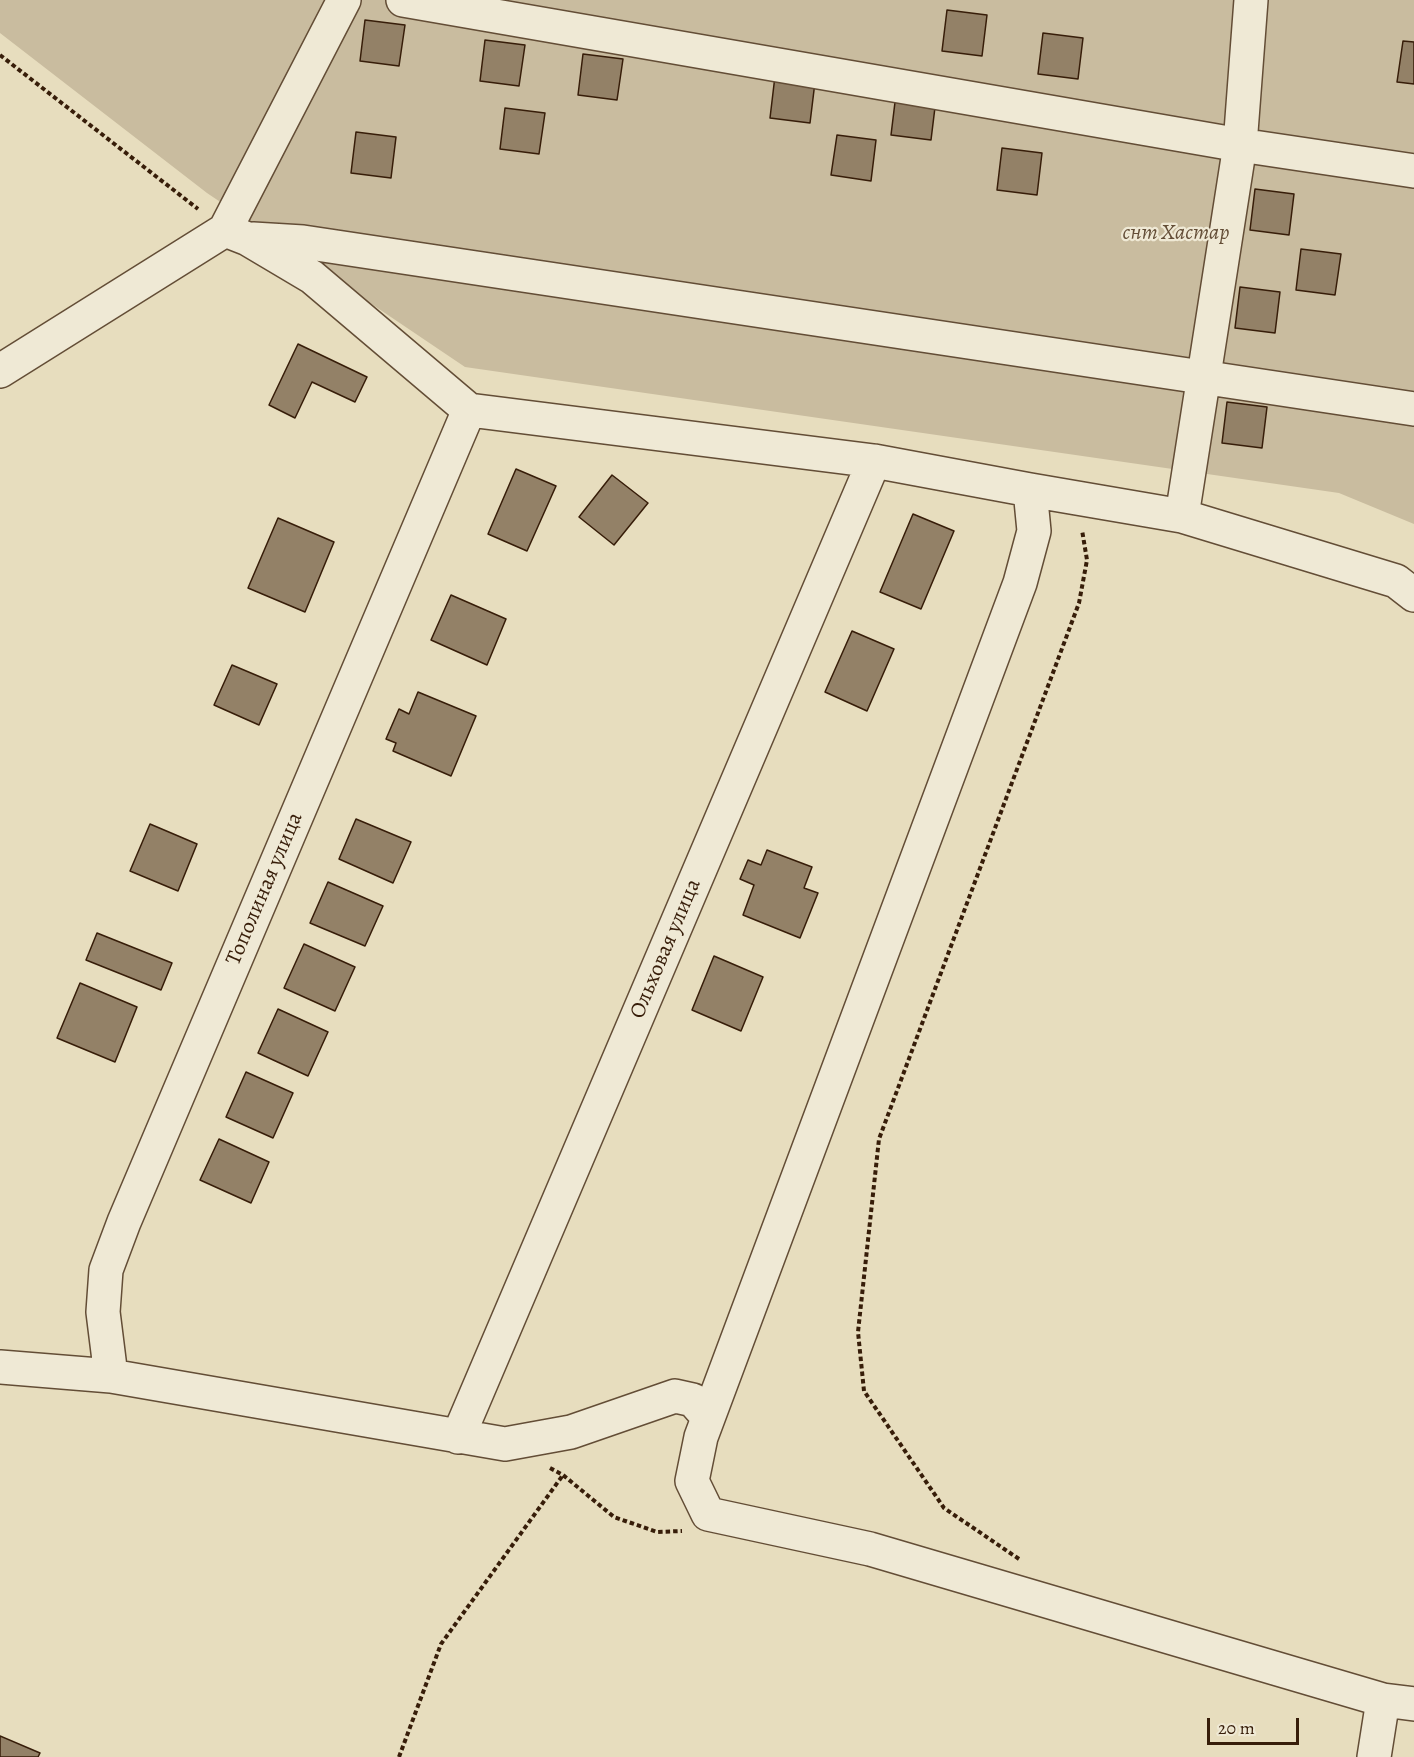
<!DOCTYPE html>
<html>
<head>
<meta charset="utf-8">
<style>
	body { margin:0 }
	#map { position:relative; width:1414px; height:1757px; overflow:hidden; background:#e7ddbe; font-family:Alegreya,serif }
	canvas { display:block }
	.scale { position:absolute; left:1207px; top:1718px; width:92px; height:27px; box-sizing:border-box; border:3px solid #371d09; border-top:0; padding-left:8px; font-size:18px; line-height:21px; white-space:nowrap; color:#371d09; -webkit-text-stroke:4px #efe9d5; paint-order:stroke }
</style>
</head>
<body>
<div id="map">
<canvas width="1414" height="1757"></canvas>
<div class="scale">20 m</div>
</div>
<script>
const c = document.querySelector('canvas').getContext('2d');
c.lineJoin = 'round';
function fill(path, color) { c.fillStyle = color; c.fill(path, 'evenodd'); }
function trace(path, color, width, dash) { c.strokeStyle = color; c.lineWidth = width; c.lineCap = dash ? 'butt' : 'round'; c.setLineDash(dash || []); c.stroke(path); }
function drawText(font, color, halo, rows, align = 'center') {
  c.font = font + ' Alegreya,serif'; c.lineWidth = 4.5; c.setLineDash([]); c.textBaseline = 'middle'; c.strokeStyle = halo; c.fillStyle = color; for (const [text, x, y, turn = 0] of rows) {
    c.save(); c.translate(x, y); c.rotate((+turn || 0) * Math.PI / 180); c.textAlign = isNaN(turn) ? turn : align; if (halo) c.strokeText(text, 0, 0); c.fillText(text, 0, 0); c.restore();
  }
}
fill(new Path2D(`
	M0 0H1414V524L1339 493 465 367 207 193 0 33Z`), '#c9bc9f');
const building = new Path2D(`
	M947 10 987 15 982 56 942 51Z
	M365 20 405 25 399 66 360 61Z
	M1043 33 1083 38 1078 79 1038 74Z
	M485 40 525 45 519 86 480 81Z
	M1403 41 1414 42V84L1397 82Z
	M583 54 623 59 617 100 578 95Z
	M775 76 815 82 810 123 770 118Z
	M896 94 936 99 931 140 891 135Z
	M505 108 545 113 539 154 500 149Z
	M356 132 396 137 391 178 351 173Z
	M837 135 876 140 871 181 831 175Z
	M1002 148 1042 153 1037 195 997 190Z
	M1255 189 1294 194 1289 235 1250 230Z
	M1301 249 1341 254 1335 295 1296 290Z
	M1240 287 1280 292 1275 333 1235 328Z
	M298 344 367 377 355 402 312 382 295 418 269 405Z
	M1227 402 1267 407 1262 448 1222 443Z
	M516 469 556 486 527 551 488 534Z
	M612 475 648 503 614 545 579 517Z
	M913 514 954 531 921 609 880 592Z
	M278 518 334 542 305 612 248 588Z
	M451 595 506 619 487 665 431 640Z
	M852 631 894 649 867 711 825 692Z
	M232 665 277 684 259 725 214 705Z
	M418 692 476 716 451 776 393 751 396 743 386 739 399 709 409 714Z
	M356 819 411 842 393 883 339 859Z
	M150 824 197 844 178 891 130 871Z
	M767 850 812 867 804 888 818 893 800 938 743 915 754 885 740 879 748 860 761 865Z
	M328 882 383 906 365 946 310 923Z
	M97 933 172 963 161 990 86 960Z
	M304 944 355 967 335 1011 284 988Z
	M714 956 763 977 741 1031 692 1010Z
	M80 983 137 1007 115 1062 57 1038Z
	M278 1009 328 1032 308 1076 258 1053Z
	M246 1072 293 1093 273 1138 226 1117Z
	M219 1139 269 1162 251 1203 200 1180Z
	M0 1736 40 1753 38 1757H0Z`);
fill(building, '#938167');
trace(building, '#371d09', 1.5);
const minor = new Path2D(`
	M403 0 1240 145 1414 171
	M225 230 248 239 312 277 469 410 874 461 1030 490 1182 516 1396 581 1414 595
	M253 239 303 242 1414 409
	M0 371 225 230 344 0
	M1030 490 1034 531 1020 583 701 1437 692 1481 708 1514 870 1549 1383 1700 1414 1704
	M1182 516 1240 145 1251 0
	M0 1367 111 1376 505 1444 571 1432 675 1396 693 1400 708 1417
	M111 1376 103 1312 106 1270 124 1222 469 410
	M458 1437 874 461
	M1374 1757 1383 1700`);
trace(minor, '#634d36', 36);
trace(new Path2D(`
	M0 55 198 209
	M550 1468 563 1475 614 1517 657 1532 682 1531
	M1019 1559 944 1508 864 1391 858 1332 879 1139 1079 603 1087 560 1082 530
	M399 1757 441 1644 563 1475`), '#371d09', 4, [4.5, 3]);
trace(minor, '#efe9d5', 33);
drawText('italic 22px', '#634d36', '#efe9d5', [
	["снт Хастар",1176,234]
]);
drawText('22px', '#371d09', '#efe9d5', [
	["Тополиная улица",265,889,-67],
	["Ольховая улица",666,949,-67]
]);
</script>
</body>
</html>
